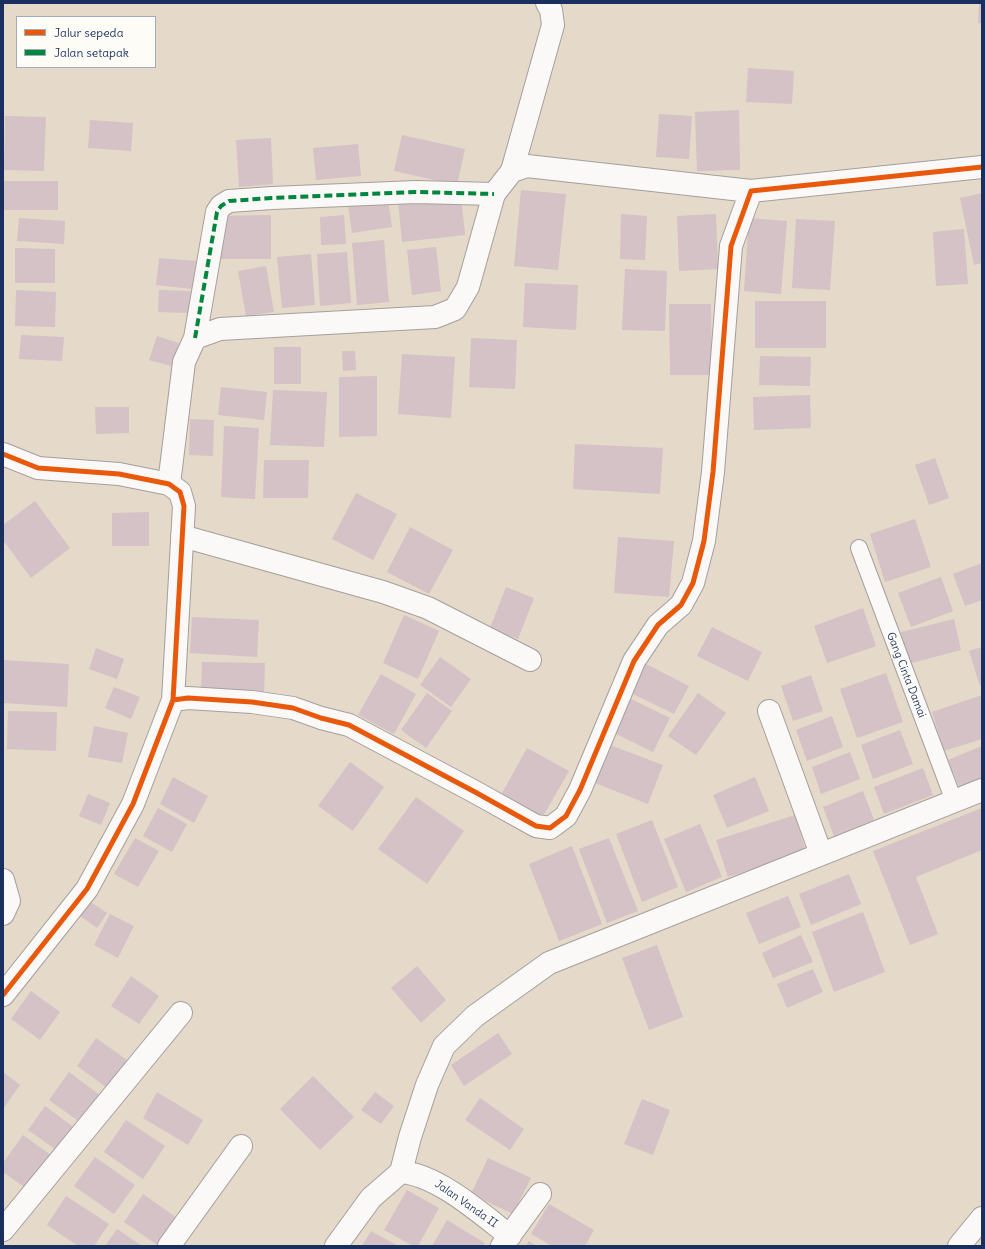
<!DOCTYPE html>
<html>
<head>
<meta charset="utf-8">
<style>
	body { margin:0 }
	#map { position:relative; width:985px; height:1249px; overflow:hidden; background:#e5d9c9; font-family:Delius,sans-serif }
	canvas { display:block }
	.frame { position:absolute; inset:0; border:4px solid #1b2f5e; pointer-events:none }
	.legend { position:absolute; left:16px; top:16px; width:140px; height:52px; box-sizing:border-box; background:#fdfcf7; border:1px solid #a3aaba; margin:0; padding:5px 7px; list-style:none; font-size:12px; color:#1b2f5e }
	.legend li { display:flex; align-items:center; gap:8px; height:20px }
	.legend b { width:20px; border:1px solid #a3aaba }
</style>
</head>
<body>
<div id="map">
<canvas width="985" height="1249"></canvas>
<div class="frame"></div>
<ul class="legend">
<li><b style="height:5px;background:#e8590c"></b>Jalur sepeda</li>
<li><b style="height:5px;background:#00873e"></b>Jalan setapak</li>
</ul>
</div>
<script>
const c = document.querySelector('canvas').getContext('2d');
c.lineJoin = 'round';
function fill(path, color) { c.fillStyle = color; c.fill(path, 'evenodd'); }
function trace(path, color, width, dash) { c.strokeStyle = color; c.lineWidth = width; c.lineCap = dash ? 'butt' : 'round'; c.setLineDash(dash || []); c.stroke(path); }
function drawText(font, color, halo, rows, align = 'center') {
  c.font = font + ' Delius,sans-serif'; c.lineWidth = 3.5; c.setLineDash([]); c.textBaseline = 'middle'; c.strokeStyle = halo; c.fillStyle = color; for (const [text, x, y, turn = 0] of rows) {
    c.save(); c.translate(x, y); c.rotate((+turn || 0) * Math.PI / 180); c.textAlign = isNaN(turn) ? turn : align; if (halo) c.strokeText(text, 0, 0); c.fillText(text, 0, 0); c.restore();
  }
}
fill(new Path2D(`
	M979 3H982V23H978Z
	M748 68 794 71 792 104 746 102Z
	M739 110 740 170 697 171 695 112Z
	M659 114 692 116 689 159 656 157Z
	M5 116 46 117 44 171 4 170Z
	M90 120 133 123 131 151 88 148Z
	M402 135 465 149 457 185 394 171Z
	M271 138 273 184 239 187 236 140Z
	M358 144 361 176 316 180 313 148Z
	M3 181H58V210H3Z
	M521 190 566 194 558 270 514 266Z
	M982 193V263L974 265 960 198Z
	M461 196 465 235 402 242 398 202Z
	M388 200 392 227 352 233 348 206Z
	M621 214 647 216 645 260 620 259Z
	M716 214 718 269 679 271 677 216Z
	M271 215V259H219L218 216Z
	M344 215 346 244 321 245 320 217Z
	M19 218 65 221 64 244 17 241Z
	M749 218 787 221 781 294 744 291Z
	M796 219 835 221 830 290 792 288Z
	M964 229 968 284 936 286 933 232Z
	M384 240 389 302 357 305 352 243Z
	M436 247 441 291 412 295 407 250Z
	M15 248 55 249V283H15Z
	M347 252 351 303 320 306 317 254Z
	M311 254 315 305 282 308 277 257Z
	M159 258 196 261 193 289 156 285Z
	M266 266 274 312 246 316 238 271Z
	M625 269 667 271 665 331 622 330Z
	M525 283 578 285 576 330 523 327Z
	M16 290 56 292 55 327 15 326Z
	M159 290 191 291 189 313 158 312Z
	M755 301H826V348H755Z
	M669 304H711L712 375H670Z
	M21 335 64 337 62 361 19 359Z
	M157 336 179 343 171 366 149 360Z
	M471 338 517 340 515 389 469 387Z
	M274 347H301V384H274Z
	M342 351H355L356 370 343 371Z
	M402 354 455 357 451 418 398 414Z
	M760 356 811 357 810 386 759 385Z
	M377 376V436L339 437V377Z
	M221 387 267 392 264 420 218 415Z
	M273 390 327 392 324 447 270 445Z
	M810 395 811 428 754 430 753 397Z
	M95 407H129V433L96 434Z
	M190 419 214 420 213 456 189 455Z
	M224 426 259 428 255 499 221 497Z
	M575 444 663 448 660 494 573 489Z
	M935 458 949 498 929 505 915 465Z
	M264 460H309L308 498H263Z
	M356 493 397 514 373 560 332 539Z
	M35 501 70 548 31 578 3 540V525Z
	M149 512V546H112V513Z
	M915 519 931 567 885 582 870 534Z
	M410 527 453 550 429 594 387 572Z
	M618 537 674 541 669 597 614 593Z
	M982 563V600L965 606 953 574Z
	M941 577 953 611 911 627 898 593Z
	M506 587 534 598 518 639 490 628Z
	M863 608 876 646 827 663 814 626Z
	M404 615 439 631 418 679 383 663Z
	M192 617 259 620 257 657 190 653Z
	M954 619 961 650 908 664 901 632Z
	M712 627 762 652 748 681 697 656Z
	M982 647V685L980 686 969 651Z
	M96 648 124 659 117 679 89 669Z
	M440 657 471 679 451 707 420 685Z
	M3 660 69 664 67 707 3 703Z
	M202 662 265 663 264 693 201 692Z
	M646 664 689 686 674 714 631 693Z
	M886 673 903 722 857 738 840 689Z
	M381 674 416 694 394 734 358 715Z
	M811 675 823 711 793 721 781 686Z
	M114 687 140 697 131 719 105 708Z
	M427 693 452 711 426 748 401 730Z
	M698 693 726 713 696 755 668 736Z
	M982 695V739L944 751 932 712Z
	M629 698 670 718 653 752 612 732Z
	M8 711 57 712 56 751 7 749Z
	M832 716 843 747 807 761 796 730Z
	M94 726 128 733 122 763 88 757Z
	M900 730 913 764 873 779 861 745Z
	M610 745 663 765 648 804 595 783Z
	M982 746V783L961 791 948 760Z
	M527 748 569 771 542 818 501 795Z
	M850 752 860 779 821 794 812 767Z
	M350 762 384 787 353 831 318 806Z
	M923 768 933 795 884 814 874 787Z
	M173 777 208 796 194 823 160 804Z
	M755 777 769 811 727 828 713 795Z
	M863 791 874 820 834 836 823 807Z
	M88 794 110 803 101 825 79 816Z
	M416 797 464 831 427 884 378 849Z
	M158 808 187 824 172 852 143 836Z
	M982 808V850L916 877 938 934 910 945 873 851Z
	M795 815 806 852 728 877 716 840Z
	M652 820 678 887 642 902 616 834Z
	M700 824 722 877 686 892 664 839Z
	M135 838 159 851 138 887 114 874Z
	M609 838 638 911 607 923 579 849Z
	M572 846 602 924 559 941 529 864Z
	M849 874 861 904 811 925 799 894Z
	M788 896 801 927 759 944 746 913Z
	M85 898 107 913 97 928 76 913Z
	M863 912 885 972 834 992 812 932Z
	M110 914 134 926 118 958 94 945Z
	M801 935 813 962 773 978 762 953Z
	M657 945 683 1017 649 1030 622 958Z
	M417 966 446 1000 421 1023 391 988Z
	M813 969 823 992 787 1008 777 984Z
	M131 976 159 996 139 1024 111 1006Z
	M31 991 60 1012 40 1040 11 1019Z
	M498 1033 512 1054 464 1086 451 1065Z
	M96 1038 130 1062 110 1090 77 1066Z
	M3 1072 20 1085 3 1109Z
	M69 1072 104 1098 84 1125 49 1100Z
	M313 1076 354 1117 320 1150 280 1109Z
	M157 1092 203 1120 188 1145 143 1118Z
	M375 1092 394 1106 381 1124 361 1110Z
	M480 1098 524 1129 510 1150 465 1120Z
	M642 1099 670 1110 653 1155 624 1144Z
	M45 1106 79 1131 62 1154 28 1130Z
	M126 1120 165 1146 143 1179 104 1152Z
	M23 1135 55 1158 31 1192 3 1172V1163Z
	M95 1157 135 1185 114 1214 74 1186Z
	M488 1158 531 1178 513 1214 471 1194Z
	M407 1190 439 1208 418 1246H413L384 1230Z
	M143 1194 180 1220 159 1246 124 1222Z
	M66 1196 109 1224 94 1246H78L47 1225Z
	M549 1204 594 1230 585 1246H552L531 1234Z
	M447 1220 485 1243 483 1246H432Z
	M117 1229 142 1246H105Z
	M371 1231 398 1246H362Z
	M529 1241 536 1246H526Z`), '#d4c2c6');
const service = new Path2D(`
	M859 548 954 801`);
const minor = new Path2D(`
	M512 171 527 166 751 191
	M195 338 220 329 435 317 455 309 468 287 494 194 512 171 553 25 551 10 547 3
	M3 454 38 468 119 474 169 484 180 492 184 506 173 700 133 804 87 889 3 995
	M169 484 184 362 195 338 217 212 221 206 229 201 272 198 416 192 494 194
	M182 536 383 592 428 608 530 660
	M173 700 188 698 252 702 293 708 321 718 349 725 475 792 536 826 550 828 566 816 580 790 634 661 658 625 681 605 693 583 704 541 713 472 731 246 751 191 982 167
	M769 711 821 854
	M3 880 9 901 3 914
	M401 1172 410 1137 427 1085 444 1046 475 1016 549 963 982 790
	M3 1230 181 1013
	M169 1246 241 1146
	M336 1246 371 1198 401 1172C438 1175 480 1213 510 1236
	M502 1246 540 1194
	M959 1246 982 1218`);
trace(service, '#a49f9c', 18);
trace(minor, '#a49f9c', 24);
trace(service, '#fbf9f7', 16);
trace(minor, '#fbf9f7', 22);
trace(new Path2D(`
	M195 338 217 212 221 206 229 201 272 198 416 192 494 194`), '#00873e', 4, [8, 4]);
trace(new Path2D(`
	M3 454 38 468 119 474 169 484 180 492 184 506 173 700 133 804 87 889 3 995
	M173 700 188 698 252 702 293 708 321 718 349 725 475 792 536 826 550 828 566 816 580 790 634 661 658 625 681 605 693 583 704 541 713 472 731 246 751 191 982 167`), '#e8590c', 5);
drawText('11px', '#1b2f5e', '#fdfcf7', [
	["Gang Cinta Damai",906,675,69],
	["Jalan Vanda II",466,1204,35]
]);
</script>
</body>
</html>
